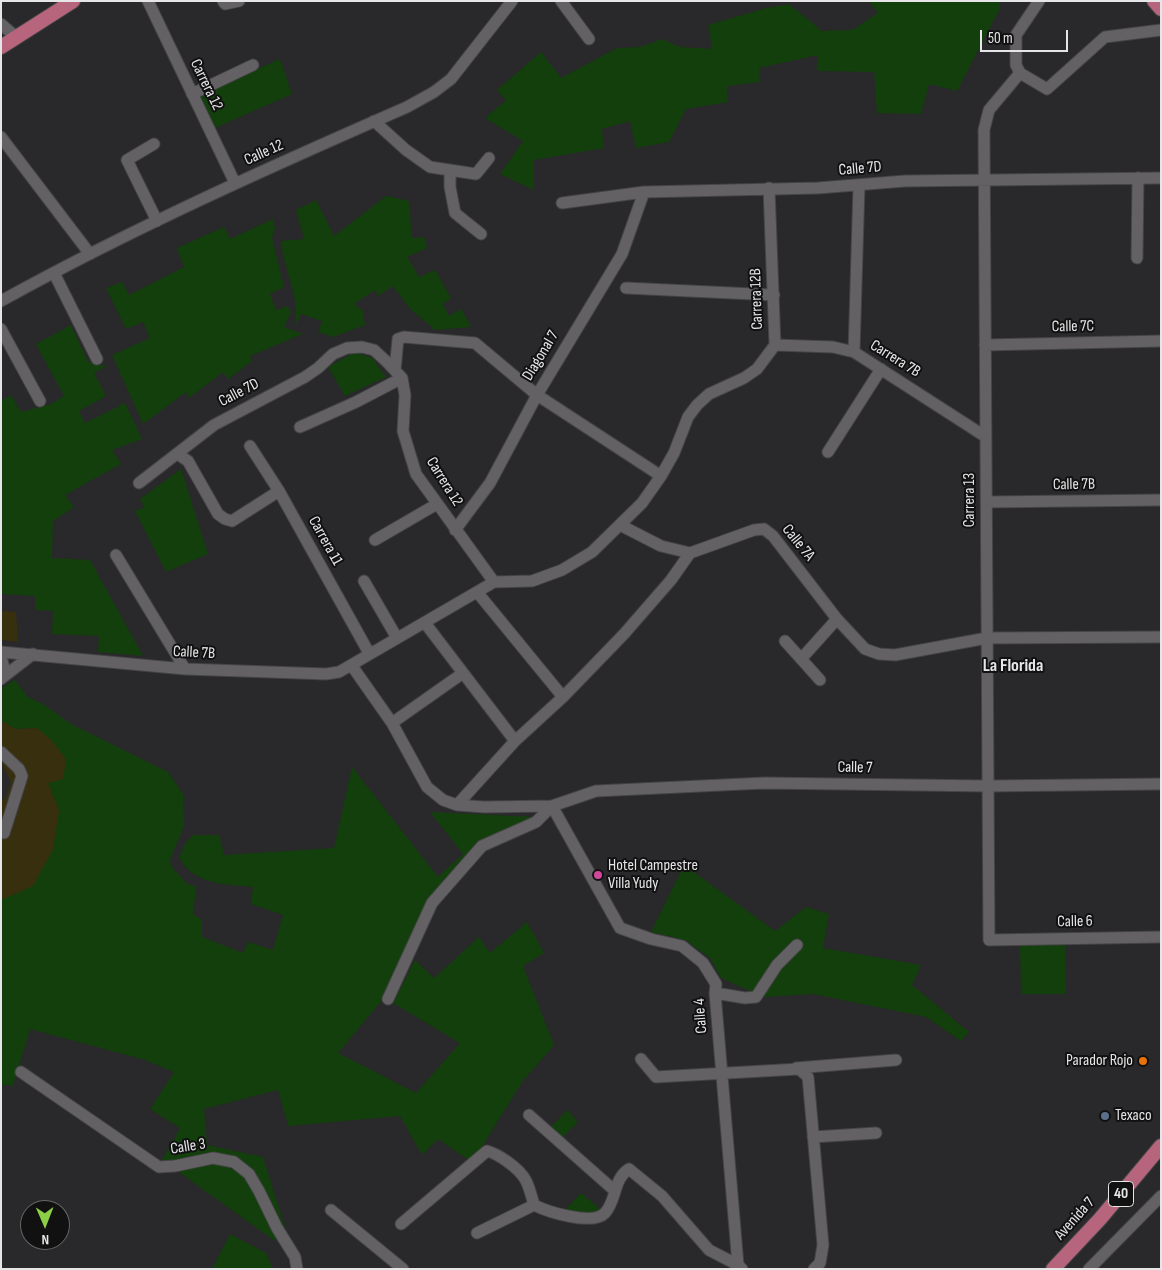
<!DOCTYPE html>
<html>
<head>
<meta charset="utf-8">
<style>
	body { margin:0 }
	#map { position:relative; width:1162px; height:1270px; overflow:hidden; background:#29282a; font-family:"Sofia Sans Condensed",sans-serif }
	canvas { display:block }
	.frame { position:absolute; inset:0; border:2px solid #e6e5e7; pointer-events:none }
	.north { position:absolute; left:20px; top:1200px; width:50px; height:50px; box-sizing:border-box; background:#111112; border:1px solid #666667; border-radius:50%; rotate:179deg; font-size:14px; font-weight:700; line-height:20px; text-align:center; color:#e6e5e7 }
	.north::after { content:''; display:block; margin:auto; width:18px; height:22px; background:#8cce46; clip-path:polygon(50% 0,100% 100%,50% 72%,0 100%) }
	.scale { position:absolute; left:980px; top:30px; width:88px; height:22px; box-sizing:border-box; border:2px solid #e6e5e7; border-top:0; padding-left:6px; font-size:15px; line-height:18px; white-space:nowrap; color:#e6e5e7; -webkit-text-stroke:4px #111112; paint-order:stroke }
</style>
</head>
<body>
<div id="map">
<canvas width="1162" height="1270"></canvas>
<div class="frame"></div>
<div class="north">N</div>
<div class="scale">50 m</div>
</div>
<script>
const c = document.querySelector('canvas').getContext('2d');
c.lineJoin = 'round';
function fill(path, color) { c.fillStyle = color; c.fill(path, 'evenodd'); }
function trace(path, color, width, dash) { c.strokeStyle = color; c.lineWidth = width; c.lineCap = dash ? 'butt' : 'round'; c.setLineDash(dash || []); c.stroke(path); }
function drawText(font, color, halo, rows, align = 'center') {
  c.font = font + ' "Sofia Sans Condensed",sans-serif'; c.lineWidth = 4; c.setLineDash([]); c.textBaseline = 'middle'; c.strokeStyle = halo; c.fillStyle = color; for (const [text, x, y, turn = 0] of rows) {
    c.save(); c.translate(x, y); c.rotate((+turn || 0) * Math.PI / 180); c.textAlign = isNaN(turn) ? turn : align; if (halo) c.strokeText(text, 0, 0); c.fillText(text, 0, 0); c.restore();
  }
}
fill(new Path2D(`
	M869 1H1000V8L957 91 929 84 921 114 877 113 874 72 817 71 818 55 759 68 760 82 727 86 728 102 686 109 669 142 636 148 630 121 602 129 604 148 534 160V190L500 174 523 141 485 118 506 100 497 90 541 52 561 78 617 48 640 47 662 39 680 47 712 49 708 25 766 8 789 4 822 31 852 30 878 13Z
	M280 59 292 94 215 128 199 95Z
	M386 196 409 201 412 238 424 237 427 248 407 257 419 277 435 270 451 298 443 304 449 316 461 309 471 327 433 330 432 327 411 310 393 286 378 296 375 290 354 304 363 311 365 325 333 337 318 332 322 321 301 314 297 324 295 323C300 296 283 268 281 241L304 239 296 210 316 200 334 236Z
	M273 219 275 228 272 238 284 287 270 294 276 310 287 306 291 312 284 327 303 334 250 356 252 361 228 379 223 372 189 398 186 392 143 424 112 355 150 338 143 322 126 329 106 288 122 282 129 295 184 267 177 248 224 227 230 239Z
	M71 325 88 362 106 366 94 373 106 396 79 411 85 423 125 403 142 439 112 450 121 464 65 495 74 507 53 521 52 558 90 560 143 656 98 652 99 636 52 634 53 611 35 610V596L1 594V401L11 395 21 412 51 404 64 396 36 344Z
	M355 352 372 358 386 377 345 396 328 367Z
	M181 469 208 554 166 572 135 511 144 507 140 499Z
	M15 680 28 697 43 704 71 724 168 772 183 794 184 826 170 860 171 866 186 883 196 887 193 914 202 920V937L243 953 248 942 273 950 283 915 251 904 253 887C224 884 195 885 179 858L185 844 193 835H219L224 855 334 848 352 767 438 877 463 854 430 812 535 817 478 842 479 846 430 902 383 999 338 1053 416 1093 460 1043 393 1003 415 960 434 978 479 937 490 953 527 922 544 953 523 966 554 1045 522 1082 480 1150 470 1161 438 1139 422 1155 400 1116 288 1126 278 1090 204 1109 207 1145 263 1157 286 1231 275 1241 162 1160 180 1128 150 1109 174 1072 145 1060 30 1029 13 1086 1 1084V899L59 811 48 783 37 728 16 729 1 721V688Z
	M684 865 775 931 806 907 829 914 823 948 921 965 912 985 969 1032 961 1041 926 1017 813 994 764 997 721 978 710 958 685 940 651 932Z
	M1065 942 1066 994H1021L1020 943Z
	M567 1110 578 1122 559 1141 547 1131Z
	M581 1193 605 1213 561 1214Z
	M230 1234 266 1253 273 1269H212Z`), '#133f0d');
fill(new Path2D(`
	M1 611 16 612 18 642 1 640Z
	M1 721 16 729 37 728 51 740 66 759 63 779 48 783 59 811 53 849 33 886 1 900V801L6 798 11 782 1 762Z`), '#382f0f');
const minor = new Path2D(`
	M148 1 235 183
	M223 1 225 4 239 1
	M561 1 589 39
	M1039 1 1016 35V65L1020 73 1047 89 1105 37 1161 30
	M1 24 16 37
	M1020 73 989 110 984 130 989 940 1161 937
	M192 94 253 65
	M374 121 406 150 430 167 476 174 489 158
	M1 137 90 254
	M154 144 127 160 157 221
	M450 170V187L455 213 481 234
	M562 203 644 192 818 188 905 181 1161 178
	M1137 258 1138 178
	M54 273 97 359
	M626 288 774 295
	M1 301C133 228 270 167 407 107L434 92 451 79 512 1
	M1 329 40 401
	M775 345 833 347 854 352 986 437
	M985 345 1161 341
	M854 352 859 186
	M395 370 398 339 404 337 475 343 537 395 661 476
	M300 427 356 402 402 378
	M250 446 279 491 369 653
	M828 452 881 369
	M179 455 188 461 218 514 225 519 232 521 279 491
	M139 483 214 425 305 377 318 368 333 354 347 348 362 347 374 350 387 362 402 378 405 395 403 431 416 474 494 582
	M987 502 1161 500
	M620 525 661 546 690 553
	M455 530 490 483 537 395 622 254 644 192
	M375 540 437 504
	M116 555 185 669
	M364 581 397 638
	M477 592 563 697
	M425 623 515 741
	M785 641 820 680
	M1 652 185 669 326 674 339 672 494 582 532 581 562 570 592 552 642 503 661 476 674 453 688 417 697 405 709 394 744 378 757 369 775 345 769 188
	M1 657 5 671 1 679
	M801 659 837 619
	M352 666 392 723 427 787 443 800 457 805 484 807 552 806 596 791 764 783 988 786 1161 784
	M2 678 33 654
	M392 723 463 673
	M1 752 19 769 22 776 4 833
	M457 805 515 741 563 697 624 634 671 580 690 553 754 530 764 529 773 536 837 619 865 649 879 654 895 655 987 638 1161 637
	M552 806 620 928 651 939 682 946 703 963 716 984 715 993 738 1265 742 1269
	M715 993 745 998 756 997 777 965 797 945
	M388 999 432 903 482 846 536 822 552 806
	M641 1059 656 1077 799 1069 808 1077 823 1245 820 1263 814 1269
	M796 1068 896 1060
	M21 1072 159 1167 175 1166 213 1158 234 1162 249 1174 259 1191 277 1228 295 1257 297 1269
	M529 1115 615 1191
	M813 1137 876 1133
	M331 1210 403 1269
	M401 1224 487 1151C495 1153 501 1157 508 1162 527 1176 528 1183 534 1205
	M477 1233 534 1205C548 1212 593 1226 605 1213 617 1200 613 1179 629 1169L662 1196 709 1250 738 1265
	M1089 1269 1161 1196`);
const major = new Path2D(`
	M1154 1 1161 9
	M1 47 73 1
	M1053 1269 1100 1219 1161 1146`);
trace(minor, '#444446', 13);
trace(major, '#444446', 16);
trace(minor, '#636164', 11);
trace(major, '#b7657d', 14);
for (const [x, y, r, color] of [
	[598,875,5,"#d1479c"],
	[1143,1061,5,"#e8710a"],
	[1105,1116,5,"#5c6f8a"]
]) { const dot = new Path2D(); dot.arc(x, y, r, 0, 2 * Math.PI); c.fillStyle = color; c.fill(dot); trace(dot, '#111112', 2); }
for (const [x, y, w] of [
	[1121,1194,25]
]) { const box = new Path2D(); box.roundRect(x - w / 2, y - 12.5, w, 25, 4); c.fillStyle = '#111112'; c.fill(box); trace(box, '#e6e5e7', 1); }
drawText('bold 15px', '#e6e5e7', null, [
	["40",1121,1194]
]);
drawText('16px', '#e6e5e7', '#111112', [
	["Carrera 12",206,85,64],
	["Calle 12",264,153,-24],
	["Calle 7D",860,169,-5],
	["Carrera 12B",757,299,-92],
	["Calle 7C",1073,327,-1],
	["Diagonal 7",541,356,-59],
	["Carrera 7B",895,359,32],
	["Calle 7D",239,393,-28],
	["Carrera 12",444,482,58],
	["Calle 7B",1074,485,-1],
	["Carrera 13",970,500,-90],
	["Carrera 11",325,541,61],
	["Calle 7A",798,543,51],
	["Calle 7B",194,653,3],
	["Calle 7",855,768,1],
	["Calle 6",1075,922,-1],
	["Calle 4",701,1016,-94],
	["Calle 3",188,1147,-9],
	["Avenida 7",1075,1219,-48]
]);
drawText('16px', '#e6e5e7', '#111112', [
	["Hotel Campestre",608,866],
	["Villa Yudy",608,884],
	["Parador Rojo",1133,1061,"right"],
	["Texaco",1115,1116]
], 'left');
drawText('bold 18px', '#e6e5e7', '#111112', [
	["La Florida",1013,666]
]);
</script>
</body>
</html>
